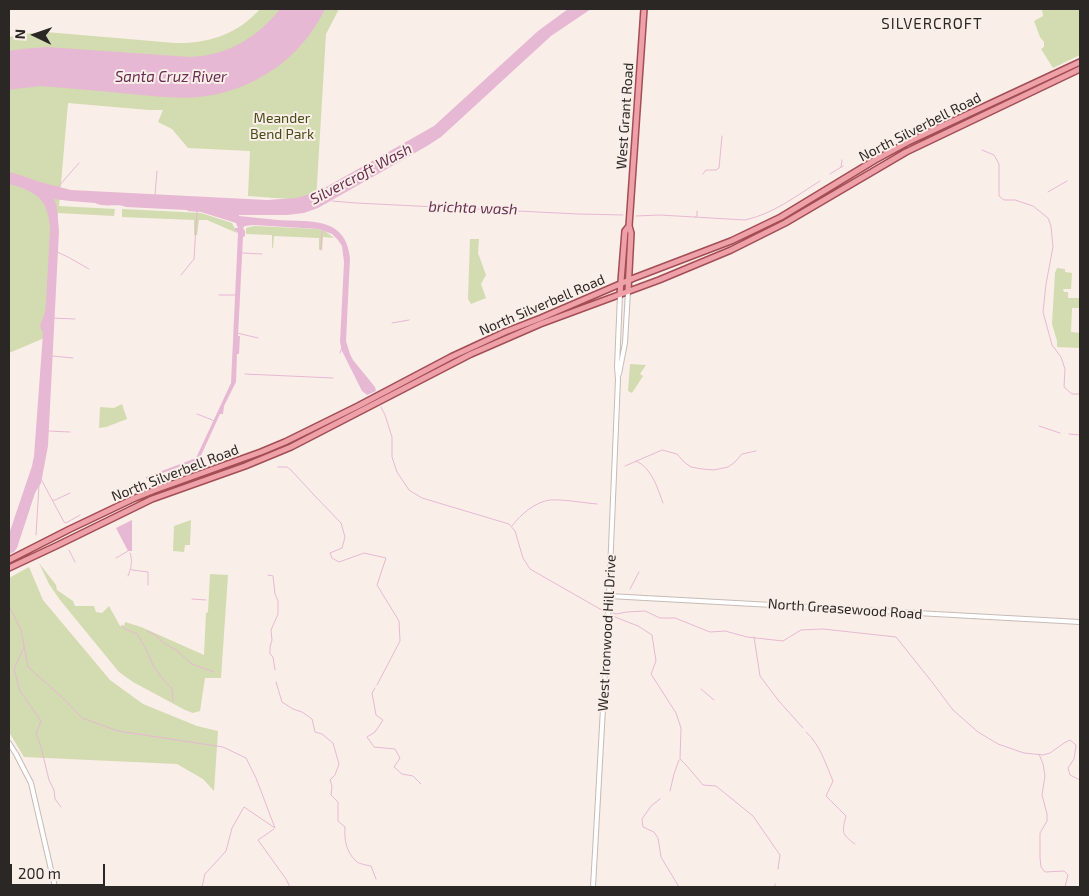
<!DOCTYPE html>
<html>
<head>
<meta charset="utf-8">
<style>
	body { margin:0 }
	#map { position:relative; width:1089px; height:896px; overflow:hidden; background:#faeee8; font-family:"Exo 2",sans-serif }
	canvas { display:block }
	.frame { position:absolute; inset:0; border:10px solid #2b2725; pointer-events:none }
	.north { position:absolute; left:10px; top:10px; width:50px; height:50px; -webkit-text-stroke:4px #faeee8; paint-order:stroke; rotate:273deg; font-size:14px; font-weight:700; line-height:20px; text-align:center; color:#2b2725 }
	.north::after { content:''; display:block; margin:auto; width:18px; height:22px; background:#2b2725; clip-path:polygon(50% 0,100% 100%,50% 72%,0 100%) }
	.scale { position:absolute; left:10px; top:864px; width:95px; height:22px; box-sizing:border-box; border:2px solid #2b2725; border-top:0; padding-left:6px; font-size:15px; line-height:18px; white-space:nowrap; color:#2b2725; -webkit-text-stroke:4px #faeee8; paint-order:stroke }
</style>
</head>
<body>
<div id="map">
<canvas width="1089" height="896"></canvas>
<div class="frame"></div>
<div class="north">N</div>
<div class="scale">200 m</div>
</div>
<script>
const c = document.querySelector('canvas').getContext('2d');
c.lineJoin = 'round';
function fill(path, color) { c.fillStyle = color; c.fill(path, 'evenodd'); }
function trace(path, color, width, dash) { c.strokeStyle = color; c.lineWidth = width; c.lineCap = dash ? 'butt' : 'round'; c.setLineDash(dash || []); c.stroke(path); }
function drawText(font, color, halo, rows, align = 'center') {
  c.font = font + ' "Exo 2",sans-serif'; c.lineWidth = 4; c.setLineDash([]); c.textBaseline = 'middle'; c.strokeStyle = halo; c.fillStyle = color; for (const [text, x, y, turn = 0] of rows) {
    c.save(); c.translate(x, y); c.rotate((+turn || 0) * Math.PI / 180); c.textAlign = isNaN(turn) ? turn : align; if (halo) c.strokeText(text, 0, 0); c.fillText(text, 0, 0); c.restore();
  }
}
fill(new Path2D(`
	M260 9H339L326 34 316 201 248 196 250 151 188 148 172 129 158 122 163 110H149L68 103 59 206 115 209 114 216 58 213 49 336 9 353V37L23 34 46 32 175 43C208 44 238 34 260 9Z
	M1042 9H1080V55L1053 68 1041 49 1044 47V42L1040 37 1034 21 1043 16Z
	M122 209 201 213 232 223 237 233 207 220H199L197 235H194V220L122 217Z
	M254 226 319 229 325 231 334 238 323 237 322 250H319V238L274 236 273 248H272V235L246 234V228Z
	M470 239H479L478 253 486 275 481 284 486 298 471 304 468 299Z
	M1057 268 1065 269V272L1072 273 1071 289H1063L1064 292H1068V298H1080V308H1072L1071 332 1080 333V348L1057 347V341L1052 324 1055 273Z
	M630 364 646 365 640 374 643 376 632 393 628 391Z
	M122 404 127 419 106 427 99 428 100 407 114 408Z
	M191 520 190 545H185L184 552 173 551 174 526Z
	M39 563 56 585 57 590 73 601 75 606H94L96 612 102 613 109 606 120 626H124L125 622 141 627 204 655 206 613 208 612 210 574 228 575 221 678H205L200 711 193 713 185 710 133 682 119 672 60 600 49 584Z
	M29 567 43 600 110 680 143 704 197 726 218 731 214 791 203 779 177 764 24 757 9 732V578Z`), '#d3dbb0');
fill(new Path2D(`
	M280 9H325C316 28 302 46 286 60 262 80 231 94 199 97 177 99 153 96 131 94 100 91 70 88 39 86 29 88 19 88 9 90V51L22 49 47 47 190 57C227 56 258 37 280 9Z
	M568 9H591L551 36 441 137 427 146 318 208 304 213 287 215H239V216C252 217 265 219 278 220 309 222 346 216 350 258L346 341 350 354 353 360 375 387 376 391 367 395 362 391 342 351 340 342 344 262 342 246 338 240 332 234 319 229 253 225 245 226 243 228 245 231V236L243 237 238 336H240L239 354H237L236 382 224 406 223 414H220L199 460 146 479V477L196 458 231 383 238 233 235 230V228H238L236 223 201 212 188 211 187 210 126 207C116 203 105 208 95 203L70 201 54 199 57 207 59 231 48 446 41 483 35 493 17 548 14 552 9 554V534L32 466 34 456 43 333 40 326 45 312 46 302 50 230C50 222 47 206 41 200 35 192 18 186 9 184V172L20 175 40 182 71 190 267 200 297 198 310 194 321 190 434 126 538 31Z
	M132 520V551H128L116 528Z`), '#e7b8d3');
trace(new Path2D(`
	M982 150 994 155 999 164V196L1004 200H1015L1033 206 1048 218 1051 226 1053 247 1046 284 1043 312 1052 345 1061 357 1065 369 1064 387 1072 394H1080
	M841 167 842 160
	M703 174 706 170H716L719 168 722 136
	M830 174 843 166
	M58 187 79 163
	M1048 192 1067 181
	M155 195 157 171
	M332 201 356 203 578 214 623 215
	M636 216 660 215 745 220C773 214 796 196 820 181
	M695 217 697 216V211
	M321 250 322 229
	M57 252 68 257 89 269
	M242 253 262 254
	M181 275 194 259 197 210
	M219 295H236
	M53 318 75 319
	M392 323 409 320
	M237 333 258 338
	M340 353 342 347
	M52 356 73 358
	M245 374 333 378
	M381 407 385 415 392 437V457L397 472 409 490 422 498 509 524 515 531 523 558 530 569 600 609 616 614 627 612 645 611 660 618H675L710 632 725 631 747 637 783 641 801 630 823 629 896 637 932 682 953 710 978 732 998 744 1024 753 1043 755 1050 753 1064 743 1070 740 1076 745 1074 759 1068 768 1070 775 1080 780
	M197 414 215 421
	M1039 426 1060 433
	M48 431 70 432
	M1069 434 1080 435
	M636 461C652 468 657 487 663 503
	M625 466 662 450 677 454 684 462 691 467 702 469 714 470 728 467 735 462 742 454 756 451
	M278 467H287L291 470 314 495 341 523 345 537 342 548 330 553 332 558 339 562 364 553 386 558 377 585 399 621 400 641 377 685
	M41 479 64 522 66 523 80 515
	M53 500H55L70 493
	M512 526C521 514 535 502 550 500 563 499 584 503 597 504
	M36 535 39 486
	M69 550 75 562
	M116 558 128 551
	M131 569 132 570 148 572V585
	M268 575 273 576 275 594 278 601V614L271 630 272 640 270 647V654L273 657 275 670
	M128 576C131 568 133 561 130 553
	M630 589 639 572
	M192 599 206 600
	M9 606 21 630 28 667 64 699 82 718 118 731 223 747 246 758 256 778 275 828 244 807 232 828 226 851 205 874 202 887
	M610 615 638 626 652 635 656 661 651 674 676 713 681 728 680 759 687 766 703 785 716 786 753 816 780 855 778 869
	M122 625 125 629 137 634 146 649 154 667 162 678 172 689 173 701
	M147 631 155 635 164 643 176 650 192 664 214 672
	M754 637 760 676 778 700 803 728
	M24 647 14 669 20 691 41 721 36 733 41 747 49 780 54 790 55 799 61 807
	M276 682 282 702 293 709 302 712 312 719 315 732 322 734 333 743 339 764 335 775 330 780 332 786 331 795 338 802V821L345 827C344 839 346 852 356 861 359 864 366 865 371 866L376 879
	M375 688 372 693 376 715 383 720 375 732 367 737 374 747 395 749 400 758 394 767 402 774 413 776 421 784
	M701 689 714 700
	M806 732C820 744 826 765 833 781L826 796 846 816C842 832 841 834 855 844
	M1039 754 1043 764 1045 776 1042 795 1047 814V821L1040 833V858L1041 867 1045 872 1064 871 1068 875 1065 887
	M670 791 674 774 679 760
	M660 799 651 806 642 819 643 827 654 832 658 838 661 857 679 887
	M274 829 258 840 286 879 290 887
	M775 887V884`), '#e7b8d3', 1);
const minor = new Path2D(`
	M619 374 625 343 628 291
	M609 596 1080 622
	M9 743 16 754 31 783 55 887
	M593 887 608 619 618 379 617 367 620 294`);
const major = new Path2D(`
	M628 291 631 233 629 226 644 9
	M620 294 625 231 629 226
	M9 560 70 529 135 498 155 490 261 452 285 442 358 406 451 357 505 332 541 318 634 278 731 241 781 217 875 160 908 142 1080 62
	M9 568 58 545 152 499 245 466 291 447 471 354 540 324 659 280 731 250 785 223 906 152 1080 69`);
trace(minor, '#c6bbb5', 6);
trace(major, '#a34d55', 8);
trace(minor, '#fff', 4);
trace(major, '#efa1a9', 5);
drawText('14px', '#2b2725', '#faeee8', [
	["West Grant Road",625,116,-86],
	["North Silverbell Road",920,127,-27],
	["North Silverbell Road",542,305,-23],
	["North Silverbell Road",175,473,-21],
	["North Greasewood Road",845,609,4],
	["West Ironwood Hill Drive",607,633,-87]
]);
drawText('14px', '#454c16', '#faeee8', [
	["Meander",282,118],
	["Bend Park",282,134]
]);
c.letterSpacing = '1px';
drawText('15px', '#2b2725', '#faeee8', [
	["SILVERCROFT",932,24]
]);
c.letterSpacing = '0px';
drawText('italic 15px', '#672e52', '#faeee8', [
	["Santa Cruz River",171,77],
	["Silvercroft Wash",361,174,-28],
	["brichta wash",473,208,2]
]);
</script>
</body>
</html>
